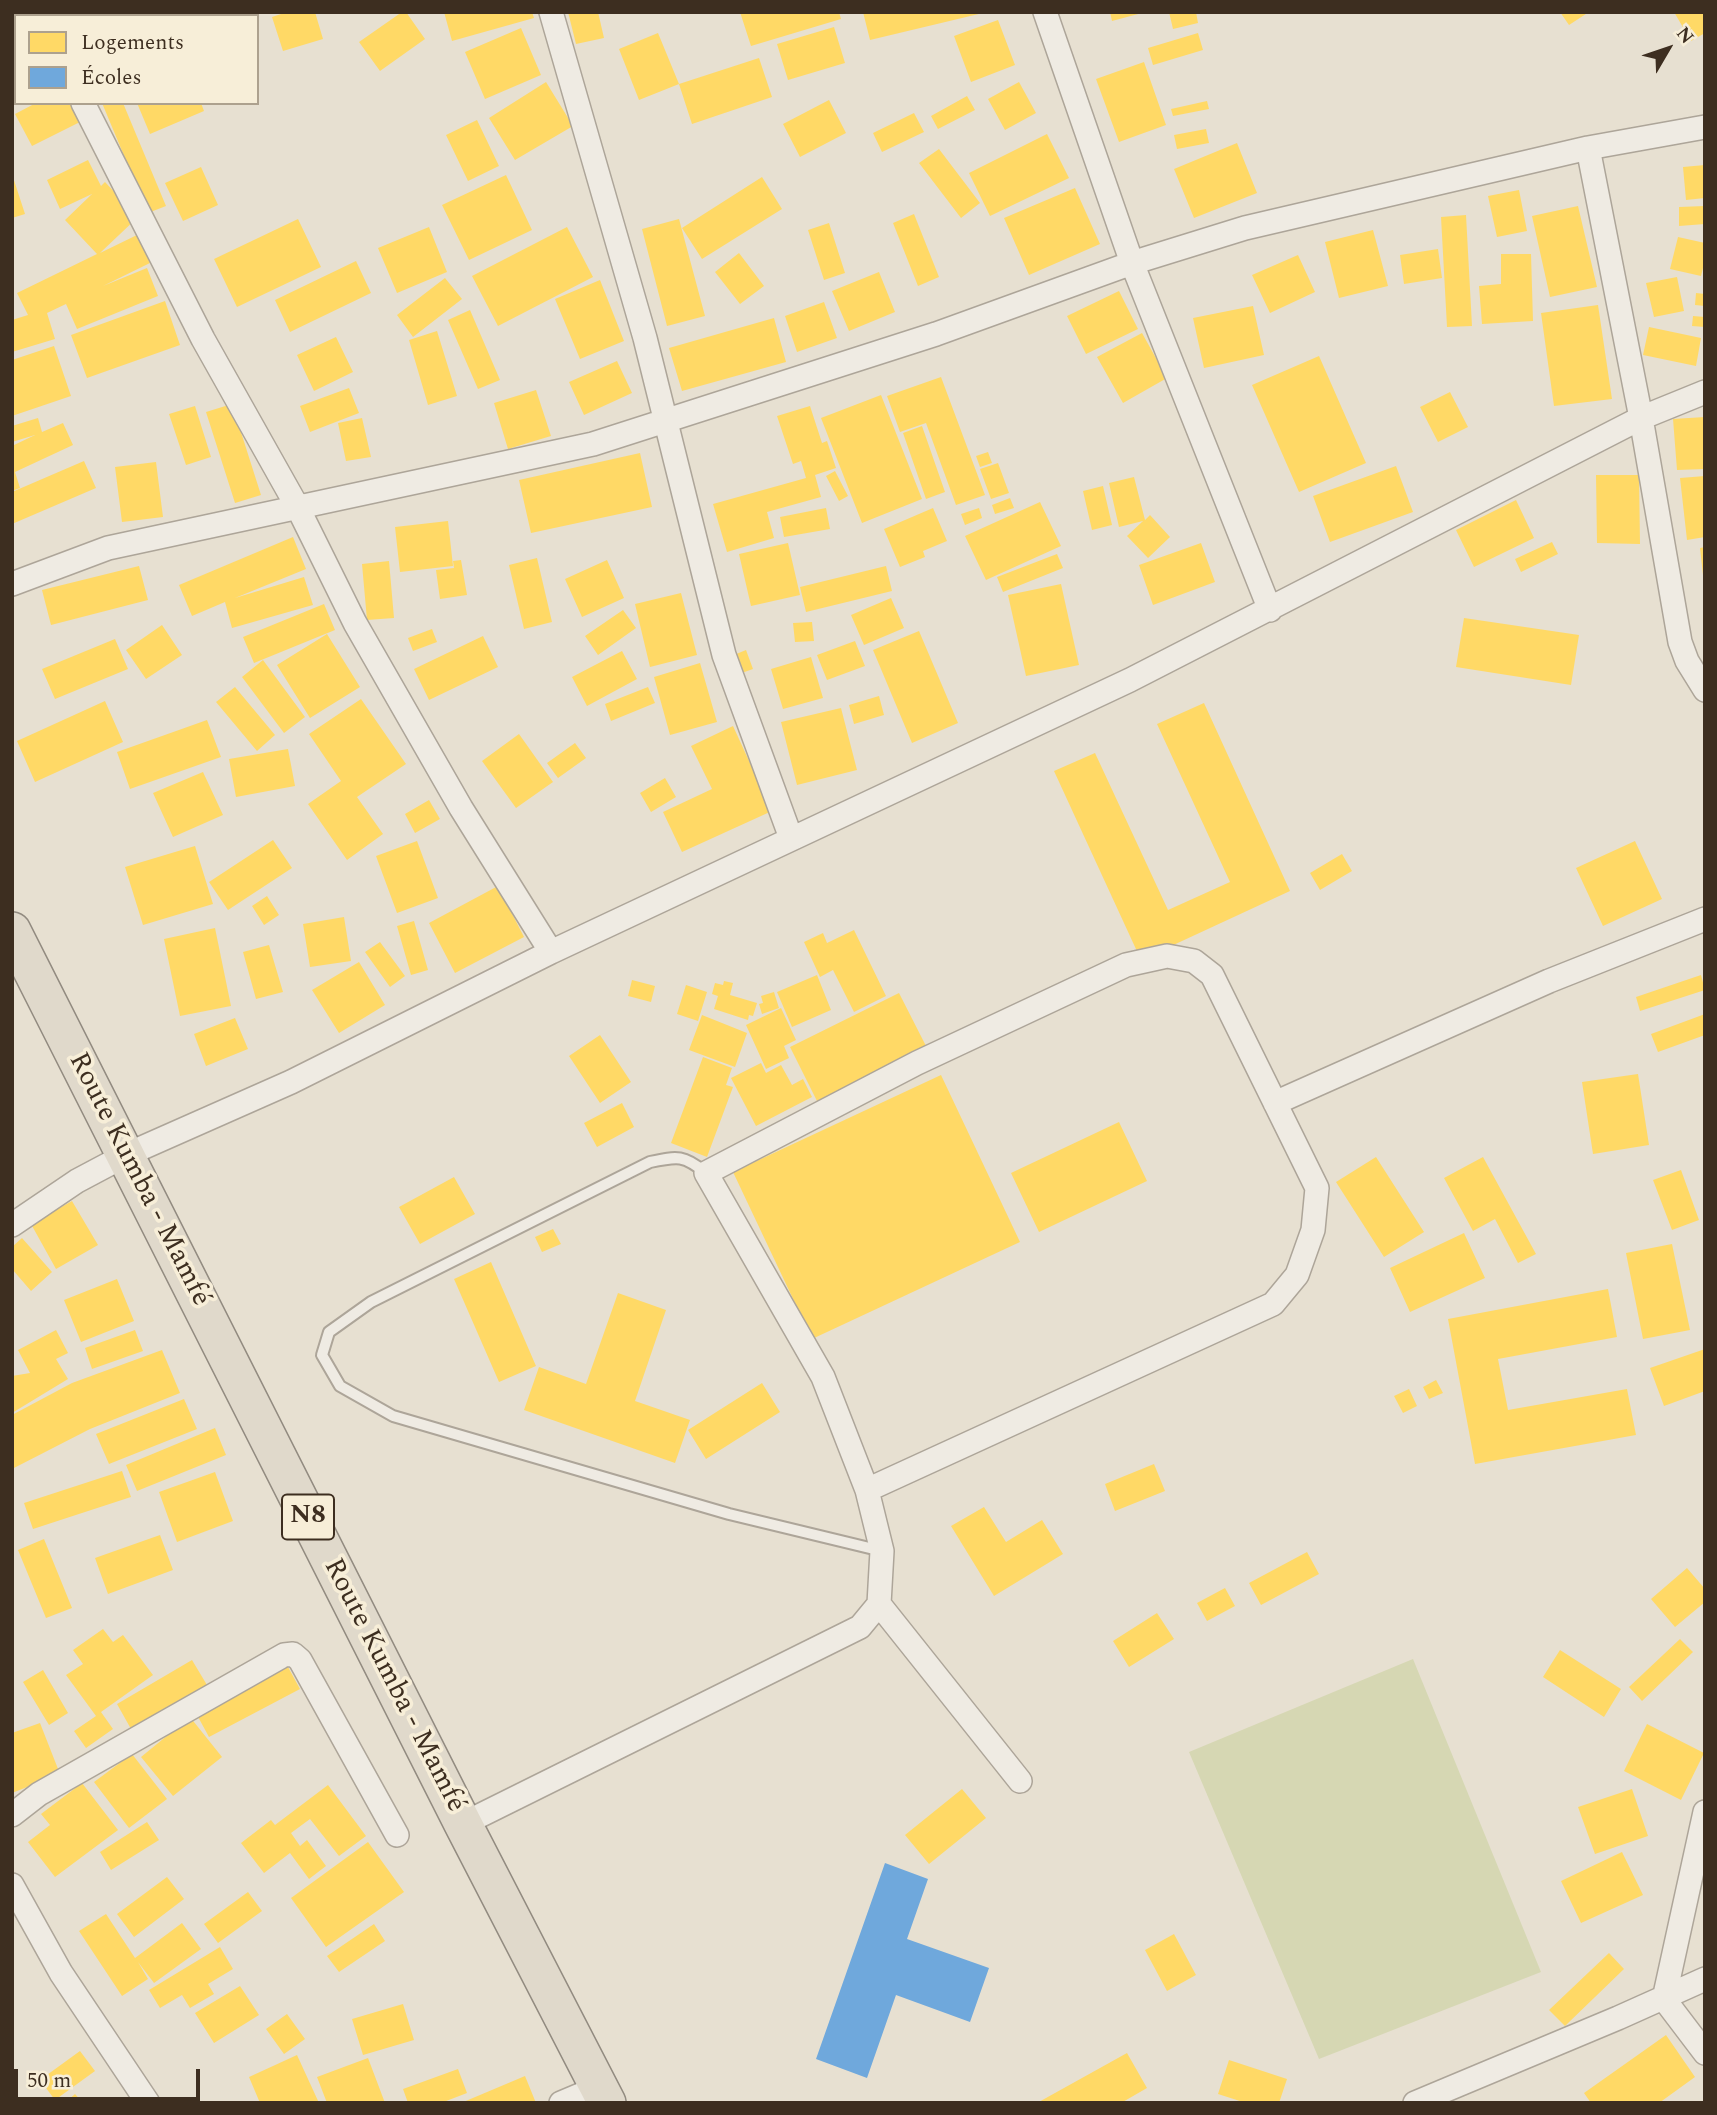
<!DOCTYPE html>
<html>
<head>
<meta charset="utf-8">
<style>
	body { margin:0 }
	#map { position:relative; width:1717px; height:2115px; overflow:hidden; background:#e7e0d1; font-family:Spectral,serif }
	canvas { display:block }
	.frame { position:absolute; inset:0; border:14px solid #3d2e20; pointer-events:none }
	.legend { position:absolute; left:14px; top:14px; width:245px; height:91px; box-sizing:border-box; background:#f7eed8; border:2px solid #ada18e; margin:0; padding:9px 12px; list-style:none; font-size:21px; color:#3d2e20 }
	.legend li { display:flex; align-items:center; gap:14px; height:35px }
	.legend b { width:35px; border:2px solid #ada18e }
	.north { position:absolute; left:1633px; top:14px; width:70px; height:70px; -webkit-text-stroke:5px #f7eed8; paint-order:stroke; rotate:51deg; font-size:19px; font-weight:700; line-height:28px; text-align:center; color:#3d2e20 }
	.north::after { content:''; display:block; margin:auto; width:24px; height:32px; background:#3d2e20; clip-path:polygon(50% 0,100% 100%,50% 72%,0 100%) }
	.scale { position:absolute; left:14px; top:2069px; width:186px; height:32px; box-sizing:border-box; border:4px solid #3d2e20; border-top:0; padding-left:9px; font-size:21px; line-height:24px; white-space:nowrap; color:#3d2e20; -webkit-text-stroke:5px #f7eed8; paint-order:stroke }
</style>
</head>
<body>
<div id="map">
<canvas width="1717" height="2115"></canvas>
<div class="frame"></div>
<ul class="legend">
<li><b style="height:19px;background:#ffd966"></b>Logements</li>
<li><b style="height:19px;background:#6fa8dc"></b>Écoles</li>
</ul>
<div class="north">N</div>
<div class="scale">50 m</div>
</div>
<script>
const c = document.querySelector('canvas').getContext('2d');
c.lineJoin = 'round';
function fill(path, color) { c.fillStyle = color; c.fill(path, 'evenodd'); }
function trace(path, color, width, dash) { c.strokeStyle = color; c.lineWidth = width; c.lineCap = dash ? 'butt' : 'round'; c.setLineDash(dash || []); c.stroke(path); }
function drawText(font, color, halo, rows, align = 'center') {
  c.font = font + ' Spectral,serif'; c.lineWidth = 7; c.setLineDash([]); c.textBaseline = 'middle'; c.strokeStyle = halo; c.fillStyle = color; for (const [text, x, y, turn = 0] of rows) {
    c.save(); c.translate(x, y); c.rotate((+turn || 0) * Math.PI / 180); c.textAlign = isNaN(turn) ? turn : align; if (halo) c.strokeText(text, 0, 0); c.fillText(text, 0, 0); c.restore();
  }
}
fill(new Path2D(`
	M1413 1659 1541 1972 1319 2059 1189 1752Z`), '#d6d7b3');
fill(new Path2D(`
	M287 12H315L323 39 283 51 272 17Z
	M402 12H406L425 39 380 71 359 42Z
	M444 12H532L534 18 452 41Z
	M568 12H598L604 38 576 44Z
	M740 12H839L841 19 751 46Z
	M863 12H983V13L870 40Z
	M1110 12H1142V13L1112 21Z
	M1169 12H1196L1198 23 1173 29Z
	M1560 12H1589L1569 25Z
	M1674 12H1705V33L1691 41Z
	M998 20 1015 65 971 82 954 36Z
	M834 27 845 63 788 80 777 44Z
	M521 28 541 75 485 99 465 52Z
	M658 33 679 84 639 100 619 49Z
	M1198 33 1203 50 1153 65 1148 48Z
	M759 58 772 97 692 124 679 84Z
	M1144 62 1166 125 1119 142 1096 79Z
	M546 82 573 126 515 160 489 118Z
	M1019 82 1036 113 1005 130 988 99Z
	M967 96 975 110 938 129 931 116Z
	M829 100 846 133 800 157 783 124Z
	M1207 101 1209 109 1173 116 1171 109Z
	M36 103H72L82 121 32 146 15 114Z
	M102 103H123L166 206 148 213Z
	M137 103H201L204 111 150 134Z
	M914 113 924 132 882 152 873 133Z
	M477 120 499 166 468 181 446 135Z
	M1206 129 1209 143 1177 149 1174 135Z
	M1047 134 1069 178 990 216 969 173Z
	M1237 143 1257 193 1194 218 1174 169Z
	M939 149 980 203 961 218 919 163Z
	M88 160 101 186 105 182 138 217 100 253 137 235 150 263 103 286 147 268 158 296 77 329 66 304 47 313 55 339 12 352V320L28 315 17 293 97 254 65 220 92 194 60 209 47 180Z
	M1705 165V198L1686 200 1683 167Z
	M201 167 218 205 183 221 165 183Z
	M12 174 25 214 12 218Z
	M506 175 532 230 469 260 442 205Z
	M762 177 782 209 702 259 682 228Z
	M1075 188 1100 244 1029 275 1004 218Z
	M1519 190 1527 231 1497 237 1488 196Z
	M1578 206 1597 287 1550 297 1532 216Z
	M1705 206V224L1679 226V207Z
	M914 214 939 277 918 286 893 223Z
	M1466 215 1472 326 1447 327 1441 217Z
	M298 219 321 267 237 307 214 259Z
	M679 219 705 316 667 326 642 229Z
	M829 223 845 273 824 280 808 230Z
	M429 227 447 272 397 293 378 248Z
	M567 227 593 277 498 326 472 276Z
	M1373 230 1388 286 1339 298 1325 242Z
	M1678 237 1705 243V260L1701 276 1670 269Z
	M1438 249 1442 278 1404 284 1400 255Z
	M739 253 764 286 740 304 715 272Z
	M1501 254H1531L1533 321 1482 324 1479 286 1501 284Z
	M1298 255 1315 292 1270 313 1252 275Z
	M356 261 371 293 290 332 275 300Z
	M879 272 895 312 849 331 832 291Z
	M1677 277 1684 311 1654 317 1646 283Z
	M445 278 462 299 413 337 397 315Z
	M600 280 624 341 580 359 555 299Z
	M1119 291 1138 329 1086 354 1067 316Z
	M1696 293 1705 294V306L1695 305Z
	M165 301 180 345 87 378 71 335Z
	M824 302 837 338 797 352 785 316Z
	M1598 305 1612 399 1554 406 1541 313Z
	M1253 306 1264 355 1204 368 1193 318Z
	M470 310 500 380 478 389 448 320Z
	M1693 316 1705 317V327L1692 326Z
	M774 318 786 362 682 391 669 348Z
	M1649 327 1701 338 1696 366 1643 355Z
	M437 331 457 396 428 405 409 340Z
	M1142 333 1167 378 1123 403 1097 357Z
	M336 337 353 372 314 391 297 355Z
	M54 346 71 396 12 416V360Z
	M1319 356 1366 463 1299 492 1252 385Z
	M617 361 632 393 584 415 569 382Z
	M941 377 985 495 956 505 926 423 900 432 887 396Z
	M349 388 359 413 310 432 300 406Z
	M536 390 551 436 508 449 494 403Z
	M1450 392 1468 427 1438 442 1420 407Z
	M881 395 922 499 862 523 821 418Z
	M232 404 261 495 235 503 206 412Z
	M195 406 211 457 186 465 169 414Z
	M810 406 822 443 827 441 836 468 815 475 821 497 767 512 774 538 727 552 713 504 806 478 801 461 793 464 777 416Z
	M1705 417V469L1677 470 1673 419Z
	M38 418 42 432 63 423 73 445 15 472 20 488 12 491V446L35 435 12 442V426Z
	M362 418 371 457 346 461 338 423Z
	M922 426 945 492 926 499 903 433Z
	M988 452 992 463 980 467 976 456Z
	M640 453 652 507 531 533 519 480Z
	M84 461 96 488 12 524V492Z
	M156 462 163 517 122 522 115 467Z
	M998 463 1009 493 991 499 980 469Z
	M1396 466 1413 512 1330 542 1313 496Z
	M835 471 848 496 839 501 826 476Z
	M1596 475H1639L1640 544 1597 543Z
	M1705 476V537L1687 540 1680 478Z
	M1134 477 1145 520 1150 515 1170 537 1148 558 1127 536 1143 521 1119 527 1109 483Z
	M1103 486 1112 525 1092 530 1083 491Z
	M1010 498 1014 508 995 514 992 505Z
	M1516 500 1534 538 1474 567 1456 530Z
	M1040 502 1061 546 986 580 965 536Z
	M826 508 830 529 784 537 780 517Z
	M933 508 947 541 923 551 925 557 900 567 884 529Z
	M979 508 982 518 965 525 961 514Z
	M448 521 453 566 400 572 395 527Z
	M293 537 306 569 235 598 304 577 313 605 232 628 225 602 192 616 179 585Z
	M1552 542 1558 554 1521 572 1515 559Z
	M788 543 800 595 751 606 739 554Z
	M1201 543 1215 582 1153 605 1139 565Z
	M1705 547V575H1703L1700 548Z
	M1057 554 1063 568 1003 592 997 577Z
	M537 558 552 622 524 629 509 565Z
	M461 560 467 595 440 599 436 570 454 568 453 561Z
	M607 560 624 598 582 617 565 579Z
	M389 561 394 618 367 620 362 564Z
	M139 566 148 600 51 625 42 590Z
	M886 566 892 591 806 612 800 587Z
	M1061 584 1079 665 1026 676 1008 595Z
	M681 593 697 655 650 667 635 604Z
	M891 598 904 628 864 645 851 615Z
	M324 604 335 630 254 663 243 637Z
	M623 610 636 628 598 655 585 636Z
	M1464 618 1579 635 1571 685 1456 667Z
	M812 622 814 641 795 642 793 623Z
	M162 625 182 655 146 679 126 650Z
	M432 629 437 642 413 651 408 638Z
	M919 631 958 723 912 743 873 650Z
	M327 634 360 687 310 718 277 665Z
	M483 636 498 667 429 700 414 669Z
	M115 639 128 669 55 699 42 669Z
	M855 641 865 666 827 680 817 655Z
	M746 650 753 669 736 675 729 657Z
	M622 651 637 679 587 706 572 677Z
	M811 657 823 698 783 709 771 669Z
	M263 660 305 717 284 733 242 677Z
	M700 663 717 722 670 735 654 677Z
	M235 687 275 735 257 751 216 702Z
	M648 687 655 703 611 721 605 704Z
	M879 696 884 715 854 724 849 705Z
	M361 699 406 764 357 797 383 834 347 860 308 804 341 781 309 734Z
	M105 701 123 742 35 782 17 741Z
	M1204 703 1290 891 1141 960 1054 771 1095 753 1168 910 1230 882 1157 724Z
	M841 708 857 770 797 785 781 722Z
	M207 720 221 757 130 789 117 752Z
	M733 726 772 811 682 852 663 812 712 789 691 746Z
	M519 734 553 782 516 808 482 761Z
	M575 743 586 758 558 778 547 763Z
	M288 749 295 786 236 797 229 759Z
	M203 772 223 815 173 837 153 793Z
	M665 778 676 797 651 812 640 793Z
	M429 800 440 819 415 833 405 814Z
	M273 840 292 868 228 910 209 882Z
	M417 841 438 898 397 913 376 856Z
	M1635 841 1662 899 1603 926 1576 868Z
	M195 846 213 904 143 925 125 867Z
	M1342 854 1352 871 1320 890 1310 873Z
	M498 886 524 937 455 973 429 923Z
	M267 896 279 915 264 925 252 906Z
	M344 917 351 961 310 967 303 924Z
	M414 921 428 970 411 975 397 926Z
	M215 928 231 1006 180 1016 164 939Z
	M854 930 886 996 854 1012 833 970 820 977 804 942 823 933 827 943Z
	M380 942 405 976 390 987 365 952Z
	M269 945 283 992 256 999 243 952Z
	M359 962 385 1005 339 1033 312 990Z
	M817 975 831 1010 792 1027 777 992Z
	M1701 975 1705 990 1640 1011 1636 997Z
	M632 980 655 986 651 1002 628 996Z
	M724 981 733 983 730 995 757 1003 753 1016 749 1015 748 1020 714 1009 718 996 712 994 715 983 723 985Z
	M686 985 707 992 698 1021 677 1014Z
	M774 992 779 1008 762 1014 759 1004 763 1003 761 996Z
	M899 993 926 1046 817 1101 790 1047Z
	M781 1008 796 1040 784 1046 789 1058 766 1069 746 1025Z
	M1705 1014V1035L1658 1052 1651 1034Z
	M702 1015 747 1033 735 1067 689 1050Z
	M235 1018 248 1049 206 1066 194 1034Z
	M600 1035 631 1082 600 1103 569 1056Z
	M703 1057 732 1068 726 1085 733 1087 707 1157 671 1143Z
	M761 1063 766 1073 781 1065 792 1085 803 1079 812 1097 756 1126 731 1078Z
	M1638 1074 1649 1145 1593 1154 1582 1082Z
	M941 1075 1020 1242 812 1339 733 1172Z
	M622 1103 634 1127 597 1147 584 1123Z
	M1119 1122 1147 1181 1039 1232 1011 1173Z
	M1376 1157 1424 1232 1384 1257 1336 1182Z
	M1483 1157 1536 1254 1518 1263 1495 1219 1473 1231 1444 1178Z
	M1681 1170 1699 1220 1672 1230 1653 1180Z
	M454 1177 475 1214 420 1244 399 1207Z
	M72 1201 98 1245 56 1269 31 1224Z
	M553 1229 561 1244 542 1252 535 1237Z
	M1464 1233 1485 1278 1410 1312 1390 1268Z
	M22 1238 52 1272 31 1291 12 1269V1247Z
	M1672 1244 1690 1330 1643 1339 1626 1253Z
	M491 1262 536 1366 499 1382 454 1279Z
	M117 1279 134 1321 81 1342 64 1300Z
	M1608 1289 1617 1337 1498 1359 1508 1410 1627 1389 1636 1435 1475 1464 1448 1319Z
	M618 1293 666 1310 635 1401 690 1420 675 1463 524 1410 539 1367 586 1384Z
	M56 1330 68 1353 56 1359 68 1379 12 1413V1376L30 1373 18 1350Z
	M135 1330 143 1351 92 1369 85 1348Z
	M1705 1349V1391L1664 1406 1650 1368Z
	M162 1350 180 1393 90 1429 12 1469V1415L72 1383Z
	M1436 1380 1443 1393 1429 1399 1423 1387Z
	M762 1383 780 1412 706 1459 688 1430Z
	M1409 1389 1417 1406 1403 1413 1394 1396Z
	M184 1399 197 1429 109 1464 96 1434Z
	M215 1428 226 1455 137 1491 126 1465Z
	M1154 1464 1165 1491 1115 1511 1105 1484Z
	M122 1471 131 1497 33 1529 24 1503Z
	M215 1472 233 1521 177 1542 159 1492Z
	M984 1507 1006 1542 1042 1520 1063 1554 994 1596 951 1526Z
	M160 1535 173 1570 108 1594 95 1558Z
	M44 1539 72 1608 46 1618 18 1550Z
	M1307 1552 1319 1574 1261 1605 1249 1583Z
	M1687 1568 1705 1589V1602L1675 1627 1651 1599Z
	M1225 1588 1235 1606 1207 1621 1197 1603Z
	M1157 1613 1174 1639 1129 1667 1113 1641Z
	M103 1629 113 1642 123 1635 153 1675 101 1712 113 1729 86 1748 74 1731 96 1716 66 1675 83 1664 73 1650Z
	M1680 1639 1693 1652 1642 1701 1629 1687Z
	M1560 1650 1621 1689 1604 1717 1543 1677Z
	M192 1660 207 1685 131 1729 117 1704Z
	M288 1667 300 1689 209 1737 197 1715Z
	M43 1670 68 1713 49 1725 23 1682Z
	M190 1717 222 1757 173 1796 141 1757Z
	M40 1723 60 1774 12 1793V1733Z
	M1647 1724 1704 1753 1681 1800 1624 1771Z
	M132 1754 167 1799 129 1828 94 1782Z
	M82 1783 118 1830 55 1877 28 1842 50 1825 41 1814Z
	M328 1785 366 1836 339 1856 310 1819 291 1833 300 1846 307 1840 326 1866 309 1879 290 1853 264 1873 241 1843 271 1820 275 1825Z
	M962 1789 986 1818 929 1864 905 1835Z
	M1632 1789 1648 1836 1595 1854 1578 1807Z
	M147 1822 159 1840 111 1870 100 1852Z
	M368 1842 404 1892 326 1947 291 1898Z
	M1622 1852 1643 1895 1581 1923 1561 1881Z
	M167 1877 184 1899 134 1937 117 1914Z
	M248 1892 262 1911 218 1943 204 1924Z
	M106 1914 135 1958 182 1923 201 1949 154 1983 138 1962 148 1979 122 1996 79 1931Z
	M374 1924 385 1941 339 1972 327 1956Z
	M1174 1934 1196 1975 1167 1991 1145 1950Z
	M220 1947 233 1969 208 1984 214 1994 190 2008 182 1995 160 2008 149 1990Z
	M1609 1953 1624 1969 1565 2026 1549 2010Z
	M240 1986 259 2015 214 2043 195 2013Z
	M403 2004 414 2040 363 2055 352 2019Z
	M287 2014 305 2039 284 2054 266 2029Z
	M1666 2035 1695 2077 1659 2103H1591L1584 2093Z
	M80 2051 95 2071 55 2100 40 2080Z
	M1127 2053 1147 2088 1121 2103H1037Z
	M297 2055 319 2103H260L249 2077Z
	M368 2058 385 2103H327L317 2077Z
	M1229 2060 1287 2079 1279 2103H1246L1218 2094Z
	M458 2069 467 2093 441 2103H408L403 2089Z
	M525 2076 536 2103H461Z
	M75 2094 83 2103H65Z`), '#ffd966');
fill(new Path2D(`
	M885 1863 928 1879 907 1939 989 1968 970 2022 896 1995 867 2078 816 2059Z`), '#6fa8dc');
const service = new Path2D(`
	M706 1173C684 1155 678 1156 650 1162L371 1302 329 1332 322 1355 340 1386 393 1416 729 1514 882 1551`);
const minor = new Path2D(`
	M31 12 33 16
	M551 12 645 338 724 655 791 838
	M1045 12 1132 263 1270 610
	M179 16 187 12
	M12 88 16 86
	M83 103 203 339 298 508 355 623 461 808 551 952
	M1588 148 1641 418 1680 642 1687 661 1705 690
	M12 584 108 548 593 444 936 334 1132 263 1245 228 1588 148 1705 127
	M1275 1103 1549 981 1705 919
	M12 1225 77 1181 126 1155 291 1082 551 952 1130 680 1641 418 1705 392
	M879 1604 1020 1781
	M1705 1812 1664 1999 1705 2053
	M12 1815 39 1794 284 1655 293 1654 300 1660 397 1835
	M463 1824 860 1627 879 1604 882 1551 867 1490 823 1377 706 1173 917 1063 1126 965 1167 956 1194 961 1212 975 1317 1188 1313 1230 1297 1275 1273 1304 867 1490
	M12 1885 61 1973 148 2103
	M561 2103 599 2087
	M1415 2103 1618 2018 1705 1979`);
const trunk = new Path2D(`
	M12 931 463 1824 607 2103`);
trace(service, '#ada599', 14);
trace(minor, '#ada599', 26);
trace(trunk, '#928b80', 40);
trace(service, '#efebe3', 10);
trace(minor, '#efebe3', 23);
trace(trunk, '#e0d9cb', 37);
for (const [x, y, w] of [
	[308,1517,52]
]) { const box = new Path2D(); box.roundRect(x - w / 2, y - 22.5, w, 45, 5); c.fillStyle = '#f7eed8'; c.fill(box); trace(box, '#3d2e20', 2); }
drawText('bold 26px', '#3d2e20', null, [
	["N8",308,1517]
]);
drawText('28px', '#3d2e20', '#f7eed8', [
	["Route Kumba - Mamfé",138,1180,63],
	["Route Kumba - Mamfé",393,1686,63]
]);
</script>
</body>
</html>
